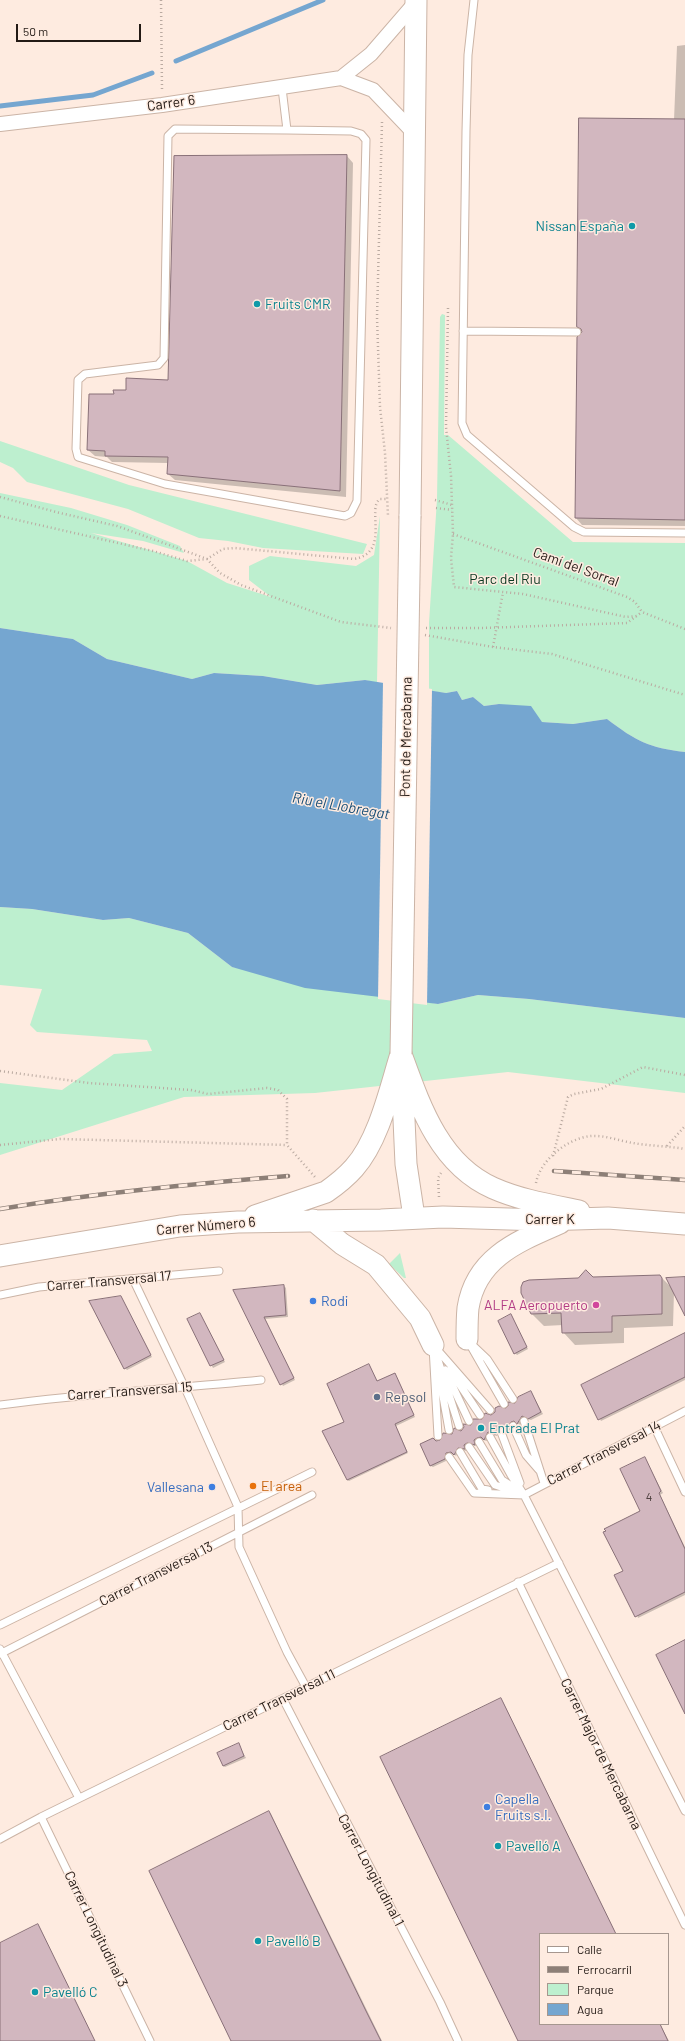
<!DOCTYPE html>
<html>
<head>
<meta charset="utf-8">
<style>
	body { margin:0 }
	#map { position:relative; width:685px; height:2041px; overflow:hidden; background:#feebe0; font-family:Barlow,sans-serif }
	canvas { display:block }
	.legend { position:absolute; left:539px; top:1933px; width:130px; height:92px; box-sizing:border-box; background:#feebe0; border:1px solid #a6978f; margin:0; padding:5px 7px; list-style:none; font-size:12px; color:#231a15 }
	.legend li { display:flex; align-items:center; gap:8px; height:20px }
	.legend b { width:20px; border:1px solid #a6978f }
	.scale { position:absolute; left:16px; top:24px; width:125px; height:18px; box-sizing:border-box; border:2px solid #231a15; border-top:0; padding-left:5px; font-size:12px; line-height:14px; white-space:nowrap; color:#231a15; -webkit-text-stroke:3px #feebe0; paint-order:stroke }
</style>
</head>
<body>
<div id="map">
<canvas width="685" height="2041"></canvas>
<ul class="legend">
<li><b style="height:5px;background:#fff"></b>Calle</li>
<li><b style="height:5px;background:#8d7f77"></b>Ferrocarril</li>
<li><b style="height:11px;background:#bdefcf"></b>Parque</li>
<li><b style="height:11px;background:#75a6d0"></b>Agua</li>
</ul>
<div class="scale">50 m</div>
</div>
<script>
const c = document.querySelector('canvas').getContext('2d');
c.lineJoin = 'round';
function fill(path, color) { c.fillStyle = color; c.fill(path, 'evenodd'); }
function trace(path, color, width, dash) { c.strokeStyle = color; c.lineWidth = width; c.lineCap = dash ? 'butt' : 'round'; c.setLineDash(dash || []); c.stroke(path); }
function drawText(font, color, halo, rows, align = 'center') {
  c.font = font + ' Barlow,sans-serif'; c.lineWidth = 3; c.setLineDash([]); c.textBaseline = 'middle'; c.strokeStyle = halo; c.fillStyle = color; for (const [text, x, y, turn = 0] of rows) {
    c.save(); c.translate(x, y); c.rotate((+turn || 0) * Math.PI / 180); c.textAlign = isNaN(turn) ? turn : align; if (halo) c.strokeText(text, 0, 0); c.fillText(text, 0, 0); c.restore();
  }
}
fill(new Path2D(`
	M442 314 445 315 444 435H448L573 542 685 543V752C649 748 636 741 607 719L573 724 542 722 499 704 484 706 473 697 462 700 457 691 446 693 429 691V623L437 499 440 317Z
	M0 441 129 485 367 544 363 554 263 548 228 541 199 538 128 509 27 482 13 468 0 462Z
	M0 493 71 508 127 525 180 546 184 553 143 541 91 533 187 561 227 583 271 597 249 580V566L270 556 356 566 374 555 380 516 377 683 365 680 317 685 263 676 214 673 192 679 107 659 73 639 0 628Z
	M0 907 32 909 103 920 129 918 188 933 232 967 438 1004 478 995 529 999 685 1018V1093L508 1072 315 1093 184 1097 0 1155V1083L62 1090 114 1054 152 1051 147 1040 37 1032 30 1025 42 989 0 985Z
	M400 1253 406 1278H404L389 1264Z`), '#bdefcf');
fill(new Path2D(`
	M0 628 73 639 107 659 192 679 214 673 263 676 317 685 365 680 446 693 457 691 462 700 473 697 484 706 499 704 531 706 542 722 573 724 607 719C636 741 649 748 685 752V1018L529 999 478 995 438 1004 305 988 232 967 188 933 129 918 103 920 32 909 0 907Z`), '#75a6d0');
fill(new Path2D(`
	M383 682 432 689 427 1005 378 999Z`), '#feebe0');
fill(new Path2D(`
	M685 45V526L582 525 576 518 578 337 583 333 578 327 674 120 677 46Z
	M347 156 353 163 346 497 175 480 168 474V463L112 462 107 457 95 456 88 450 115 395 169 381Z
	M660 1276 671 1287 685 1278V1313L674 1292 673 1326 624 1328V1343L575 1345 563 1332V1325L544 1326 532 1314 593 1278Z
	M284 1286 286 1288 288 1317 265 1319 295 1380 283 1386 234 1290Z
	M121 1297 152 1357 127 1370 125 1368Z
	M200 1314 225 1362 213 1368 188 1320Z
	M512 1317 528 1349 517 1355 515 1353Z
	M685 1362V1380L601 1421 582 1385Z
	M369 1365 378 1382 396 1376 415 1417 396 1426 408 1453 349 1481 347 1480 345 1422Z
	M531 1392 543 1414 531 1420 524 1418 520 1425 517 1423H512L510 1430 508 1431 501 1429 497 1436 490 1434 487 1437V1441L479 1439 476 1442V1446L469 1444 466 1451 460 1449 456 1456 454 1454H448L446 1461 433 1467 431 1466 436 1442 441 1441 506 1410 516 1405Z
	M646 1460 663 1493 660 1495 685 1547V1595L638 1618 624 1571 642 1511Z
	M503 1702 616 1934H540V2024H660L669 2041H519Z
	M238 1744 246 1758 225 1767 223 1766Z
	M269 1812 271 1814 382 2041H233Z`), '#0003');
trace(new Path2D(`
	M176 61 323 0
	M0 106 93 95 152 73`), '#75a6d0', 5);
const building = new Path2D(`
	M579 118 685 119V520L575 518 577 337 582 332 581 329 577 327Z
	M347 155 340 491 167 474 168 457 105 456V451L87 450 89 394H114L113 390H126V378L168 380 174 156Z
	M586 1270 593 1277 660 1275 662 1278V1314L612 1316V1332L562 1333 561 1313 531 1314 521 1293V1287L523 1282 529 1280 578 1278Z
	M685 1277V1316L666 1278Z
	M284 1285 286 1315 264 1317 294 1378 280 1385 233 1290Z
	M121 1296 151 1355 124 1369 89 1301Z
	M200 1313 224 1360 210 1366 187 1319Z
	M511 1314 527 1347 514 1354 498 1321Z
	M685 1333V1377L598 1420 581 1385Z
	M369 1364 377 1381 395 1373 414 1415 395 1424 407 1452 347 1480 322 1431 344 1422 327 1384Z
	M531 1391 541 1412 528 1419 522 1416 517 1424 514 1421 511 1422 508 1428 505 1430 499 1428 495 1435 492 1433 488 1432 484 1440 481 1437 477 1438 474 1440 475 1445 467 1443 464 1445 465 1449 458 1448 454 1455 451 1452 446 1453 445 1459 430 1466 420 1444 433 1438 436 1441 440 1440 443 1433 452 1434 454 1428 461 1431 464 1427 463 1424 471 1425 473 1419H482L485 1413 491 1415 495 1412V1408L499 1406 506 1408 508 1406V1402L515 1403 518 1397Z
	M645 1457 661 1491 659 1493 685 1549V1592L635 1617 614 1575 623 1571 603 1532 606 1531 604 1529 640 1511 620 1469Z
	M685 1640V1714L656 1655Z
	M501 1698 616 1934H540V2024H660L668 2041H518L380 1757Z
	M239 1743 244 1756 223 1766 217 1753Z
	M269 1811 366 2011 381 2041H231L149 1871Z
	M38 1924 95 2041H0V1943Z`);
fill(building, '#d2b7bf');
trace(building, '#897078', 1);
const service = new Path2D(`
	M474 0 468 55 466 131 462 423 467 435 574 527 584 532 685 533
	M282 88 287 130 351 131 361 134 366 140 357 501 351 513 345 516 165 484 78 457 76 449 78 380 85 374 158 365 164 358 168 136 175 129 287 130
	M463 331 577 332
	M133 1279 185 1388 238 1507 239 1547 287 1652 306 1687
	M0 1295 39 1287 219 1271
	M467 1340 487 1359 513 1399
	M434 1346 490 1410
	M433 1347 438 1436
	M472 1348 504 1404
	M436 1354 459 1426
	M445 1370 469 1421
	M450 1370 480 1415
	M439 1374 449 1430
	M0 1405C87 1393 174 1389 261 1380
	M524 1421 544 1483
	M513 1426 526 1455 539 1470
	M654 1426 685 1492
	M501 1432 520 1483
	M490 1437 511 1475 524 1495 685 1811
	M479 1442 502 1480 516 1489
	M469 1447 495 1485 516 1492
	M460 1452 482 1489 488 1490
	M449 1457 474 1493 524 1495
	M524 1495 685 1411
	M518 1582 685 1925
	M0 1625 312 1472
	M0 1649 79 1798
	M0 1654 312 1495
	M283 1699 440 2002 458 2041
	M41 1817 150 2041
	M0 1839 41 1817 559 1563`);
const minor = new Path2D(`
	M341 78 371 54 416 2
	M0 124 162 105 341 78 373 90 414 133`);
const secondary = new Path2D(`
	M410 516 416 0
	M401 1054C420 1106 439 1164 493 1188 520 1200 550 1205 579 1211
	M402 1075 406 1164 414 1217
	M255 1216 326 1192C336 1185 346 1177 354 1168 379 1140 390 1089 401 1054
	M313 1220 342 1244 376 1265 420 1318 433 1345
	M0 1256 180 1226 238 1222 381 1220 443 1217 542 1220 608 1218 685 1224
	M467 1339C467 1329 467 1318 468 1308 476 1257 519 1241 560 1223`);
trace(service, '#cbb4a6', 9);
trace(minor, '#cbb4a6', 16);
trace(secondary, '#cbb4a6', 23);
trace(new Path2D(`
	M161 0 162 89
	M382 122 377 317 380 407 385 453 388 516
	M448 308 446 427 451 476 453 534 451 558 454 587 523 594 626 617 637 616
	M0 497 60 513 117 526 172 546 207 559 220 573 241 585 341 622 391 628
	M435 500 452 505
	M436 508 452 510
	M0 516 153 551 187 561 207 559 223 549 235 548 354 559C391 553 366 508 380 499H387
	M453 534 627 597 635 602 642 612 685 629
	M426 628H482L627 623 642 612
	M425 635 493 647 552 654 685 695
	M493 647 503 592
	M0 1071 89 1083 191 1090 208 1094 267 1088 278 1090 287 1099V1145L315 1177
	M0 1145 60 1139 287 1145
	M667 1146 685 1126
	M553 1156 568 1097 574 1094 601 1089 643 1067 685 1075
	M536 1183C540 1160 568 1138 591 1136 605 1135 620 1141 633 1143 650 1146 668 1146 685 1149
	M439 1197 438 1178 441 1173`), '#baaaa1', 2.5, [1, 3]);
trace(service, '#fff', 7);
trace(minor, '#fff', 14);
trace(secondary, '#fff', 21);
const rail = new Path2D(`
	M554 1171 685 1180
	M0 1209C96 1193 192 1184 288 1176`);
trace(rail, '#8d7f77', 4.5);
trace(rail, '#feebe0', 3, [9]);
const secondaryBridge = new Path2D(`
	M401 1054 410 516`);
trace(secondaryBridge, '#cbb4a6', 23, []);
trace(secondaryBridge, '#fff', 21);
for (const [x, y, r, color] of [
	[632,226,4,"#0f9aa8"],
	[257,304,4,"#0f9aa8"],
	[313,1301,4,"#3f7fe0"],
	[596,1305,4,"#d1479c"],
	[377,1397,4,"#5c6f8a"],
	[481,1428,4,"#0f9aa8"],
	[253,1486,4,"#e8710a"],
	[212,1487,4,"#3f7fe0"],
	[487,1807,4,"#3f7fe0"],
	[498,1846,4,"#0f9aa8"],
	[258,1941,4,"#0f9aa8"],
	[35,1992,4,"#0f9aa8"]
]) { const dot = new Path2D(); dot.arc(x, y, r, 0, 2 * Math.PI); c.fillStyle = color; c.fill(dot); trace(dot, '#feebe0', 1.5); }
drawText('12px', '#4f4140', null, [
	["4",649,1497]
]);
drawText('14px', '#231a15', '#feebe0', [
	["Carrer 6",171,103,-8],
	["Camí del Sorral",576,567,20],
	["Pont de Mercabarna",406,737,-89],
	["Carrer K",550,1219],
	["Carrer Número 6",206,1226,-5],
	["Carrer Transversal 17",109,1281,-5],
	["Carrer Transversal 15",130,1391,-4],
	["Carrer Transversal 14",604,1453,-27],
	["Carrer Transversal 13",156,1574,-27],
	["Carrer Transversal 11",279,1700,-26],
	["Carrer Major de Mercabarna",601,1754,64],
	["Carrer Longitudinal 1",371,1870,62],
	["Carrer Longitudinal 3",96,1929,64]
]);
drawText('14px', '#0d838f', '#feebe0', [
	["Nissan España",624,226,"right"],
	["Fruits CMR",265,304],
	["Entrada El Prat",489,1428],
	["Pavelló A",506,1846],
	["Pavelló B",266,1941],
	["Pavelló C",43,1992]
], 'left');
drawText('14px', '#083820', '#feebe0', [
	["Parc del Riu",505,579]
]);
drawText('14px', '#366cbe', '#feebe0', [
	["Rodi",321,1301],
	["Vallesana",204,1487,"right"],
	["Capella",495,1799],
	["Fruits s.l.",495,1815]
], 'left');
drawText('14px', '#b23c85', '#feebe0', [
	["ALFA Aeropuerto",588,1305]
], 'right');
drawText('14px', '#4e5e75', '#feebe0', [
	["Repsol",385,1397]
], 'left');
drawText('14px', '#c56008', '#feebe0', [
	["El area",261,1486]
], 'left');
drawText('italic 15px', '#174d76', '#feebe0', [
	["Riu el Llobregat",341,806,10]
]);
</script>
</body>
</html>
